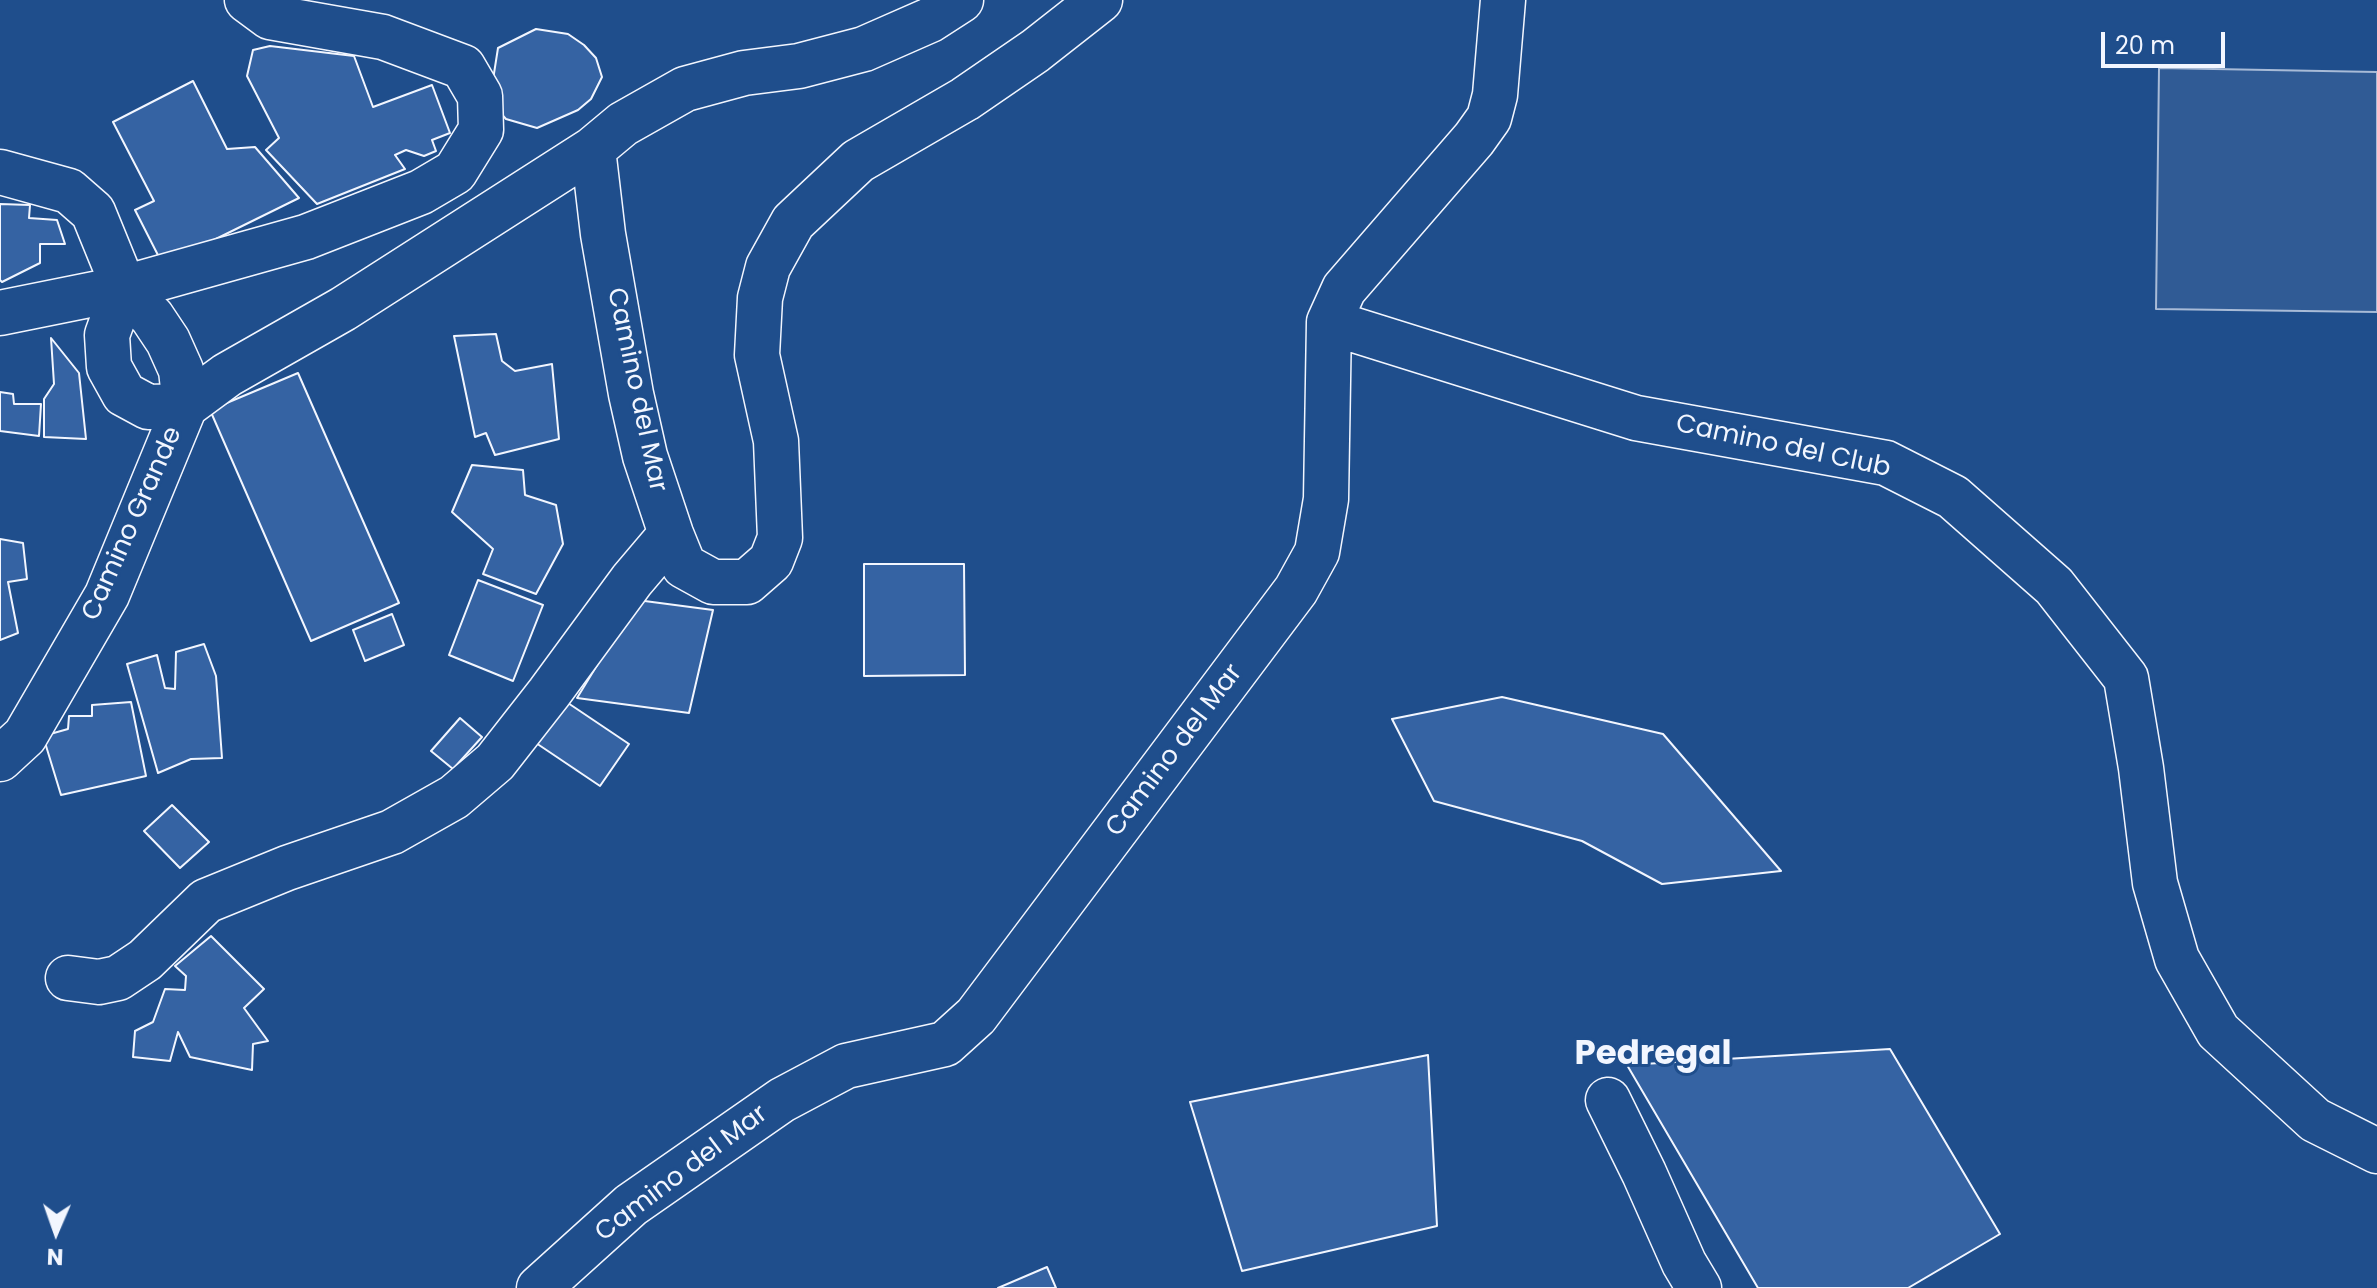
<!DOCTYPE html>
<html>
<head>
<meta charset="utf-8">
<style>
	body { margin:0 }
	#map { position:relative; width:2377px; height:1288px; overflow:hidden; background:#1f4e8c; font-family:Poppins,sans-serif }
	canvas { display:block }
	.north { position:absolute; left:16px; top:1192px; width:80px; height:80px; -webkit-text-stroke:6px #1f4e8c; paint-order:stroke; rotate:182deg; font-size:22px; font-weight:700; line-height:32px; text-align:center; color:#f2f6ff }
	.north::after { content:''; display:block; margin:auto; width:28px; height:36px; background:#f2f6ff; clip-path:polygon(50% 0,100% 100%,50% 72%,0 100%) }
	.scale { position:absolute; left:2101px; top:32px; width:124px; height:36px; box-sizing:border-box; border:4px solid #f2f6ff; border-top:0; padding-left:10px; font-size:24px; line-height:28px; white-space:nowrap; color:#f2f6ff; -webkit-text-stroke:6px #1f4e8c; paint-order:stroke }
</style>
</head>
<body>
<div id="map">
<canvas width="2377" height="1288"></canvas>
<div class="north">N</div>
<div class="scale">20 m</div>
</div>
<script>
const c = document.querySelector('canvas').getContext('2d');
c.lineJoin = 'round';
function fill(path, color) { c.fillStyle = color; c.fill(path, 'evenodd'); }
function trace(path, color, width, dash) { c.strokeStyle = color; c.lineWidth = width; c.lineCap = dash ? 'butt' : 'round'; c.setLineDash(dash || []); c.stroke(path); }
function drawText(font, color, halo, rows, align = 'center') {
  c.font = font + ' Poppins,sans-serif'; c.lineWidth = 6; c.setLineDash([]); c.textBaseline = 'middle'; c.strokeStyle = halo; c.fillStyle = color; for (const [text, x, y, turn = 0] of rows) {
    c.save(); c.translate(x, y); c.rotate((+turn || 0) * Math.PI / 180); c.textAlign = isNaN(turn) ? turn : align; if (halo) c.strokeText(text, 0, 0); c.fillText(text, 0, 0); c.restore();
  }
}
const built = new Path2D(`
	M2159 68 2377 72V312L2156 309Z`);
fill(built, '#305b95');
trace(built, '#a8bbd7', 2);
const building = new Path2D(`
	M536 29 568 34 584 45 596 58 602 77 591 99 578 110 537 128 506 119 494 106 492 86 498 48Z
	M270 46 354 56 373 107 432 85 450 133 432 140 436 151 424 156 406 150 395 155 405 169 317 204 266 150 279 138 247 76 253 50Z
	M193 81 227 149 255 147 299 198 163 265 135 210 154 201 113 122Z
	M0 204 30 205 29 218 57 220 65 244H40V263L2 282 0 280Z
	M496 334 502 361 515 371 552 364 559 439 495 455 486 433 475 437 454 336Z
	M51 338 79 373 86 439 44 437V399L54 384Z
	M298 373 399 603 311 641 210 410Z
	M0 392 13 394 14 404H41L39 436 0 431Z
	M472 465 523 470 525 495 556 505 563 544 536 594 483 574 493 549 452 512Z
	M0 539 23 543 27 579 8 582 18 633 0 640Z
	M864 564H964L965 675 864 676Z
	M478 580 543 605 513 681 449 655Z
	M637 600 713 610 689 713 577 698Z
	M392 614 404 645 365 661 353 630Z
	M204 644 216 676 222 758 191 759 158 773 127 664 157 655 165 688 175 689 176 652Z
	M1502 697 1663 734 1781 871 1662 884 1582 841 1434 801 1392 719Z
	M565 701 629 744 600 786 536 743Z
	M131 702 146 776 61 795 43 736 68 729 69 716H92V705Z
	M460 718 482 737 453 769 431 751Z
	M172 805 209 842 180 868 144 831Z
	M211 936 264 989 244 1008 268 1041 253 1044 252 1070 190 1057 178 1032 170 1061 133 1057 135 1031 153 1022 165 989 185 990 186 976 175 966Z
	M1890 1049 2000 1234 1908 1288H1758L1627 1065Z
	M1428 1055 1437 1226 1242 1271 1190 1102Z
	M1047 1267 1056 1288H998Z`);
fill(building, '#3563a3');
trace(building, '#f2f6ff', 2);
const minor = new Path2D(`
	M593 149 603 234 631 394 645 456 671 534 684 566 713 582H747L771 561 780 538 776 441 757 355 760 298 768 267 793 222 858 161 965 99 1035 51 1100 0
	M0 172 69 191 93 212 124 288 152 317 168 341 181 370 185 406 107 595 25 736 0 759
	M124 288 107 335 109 367 124 394 148 407 185 406 227 375 343 309 593 149 623 124 685 89 744 73 799 66 864 49 930 20 961 0
	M0 313 124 288 306 237 421 192 455 172 481 130 480 96 463 67 383 37 270 17 247 0
	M1329 322 1636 418 1886 463 1953 497 2054 586 2126 678 2141 768 2155 883 2177 959 2218 1031 2315 1120 2377 1151
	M68 978 99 982 118 978 145 960 206 901 287 868 392 832 454 797 495 762 549 693 632 580 671 534
	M1608 1100 1644 1173 1684 1263 1699 1288
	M539 1288 631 1205 782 1100 846 1066 945 1044 976 1016 1296 590 1317 552 1326 499 1329 322 1344 289 1474 139 1489 118 1495 95 1503 0`);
trace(minor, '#f2f6ff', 47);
trace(minor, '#1f4e8c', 44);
drawText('26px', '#f2f6ff', '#1f4e8c', [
	["Camino del Mar",636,390,78],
	["Camino del Club",1783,447,12],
	["Camino Grande",133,524,-66],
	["Camino del Mar",1175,751,-53],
	["Camino del Mar",682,1174,-37]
]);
drawText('bold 34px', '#f2f6ff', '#1f4e8c', [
	["Pedregal",1653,1055]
]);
</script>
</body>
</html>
